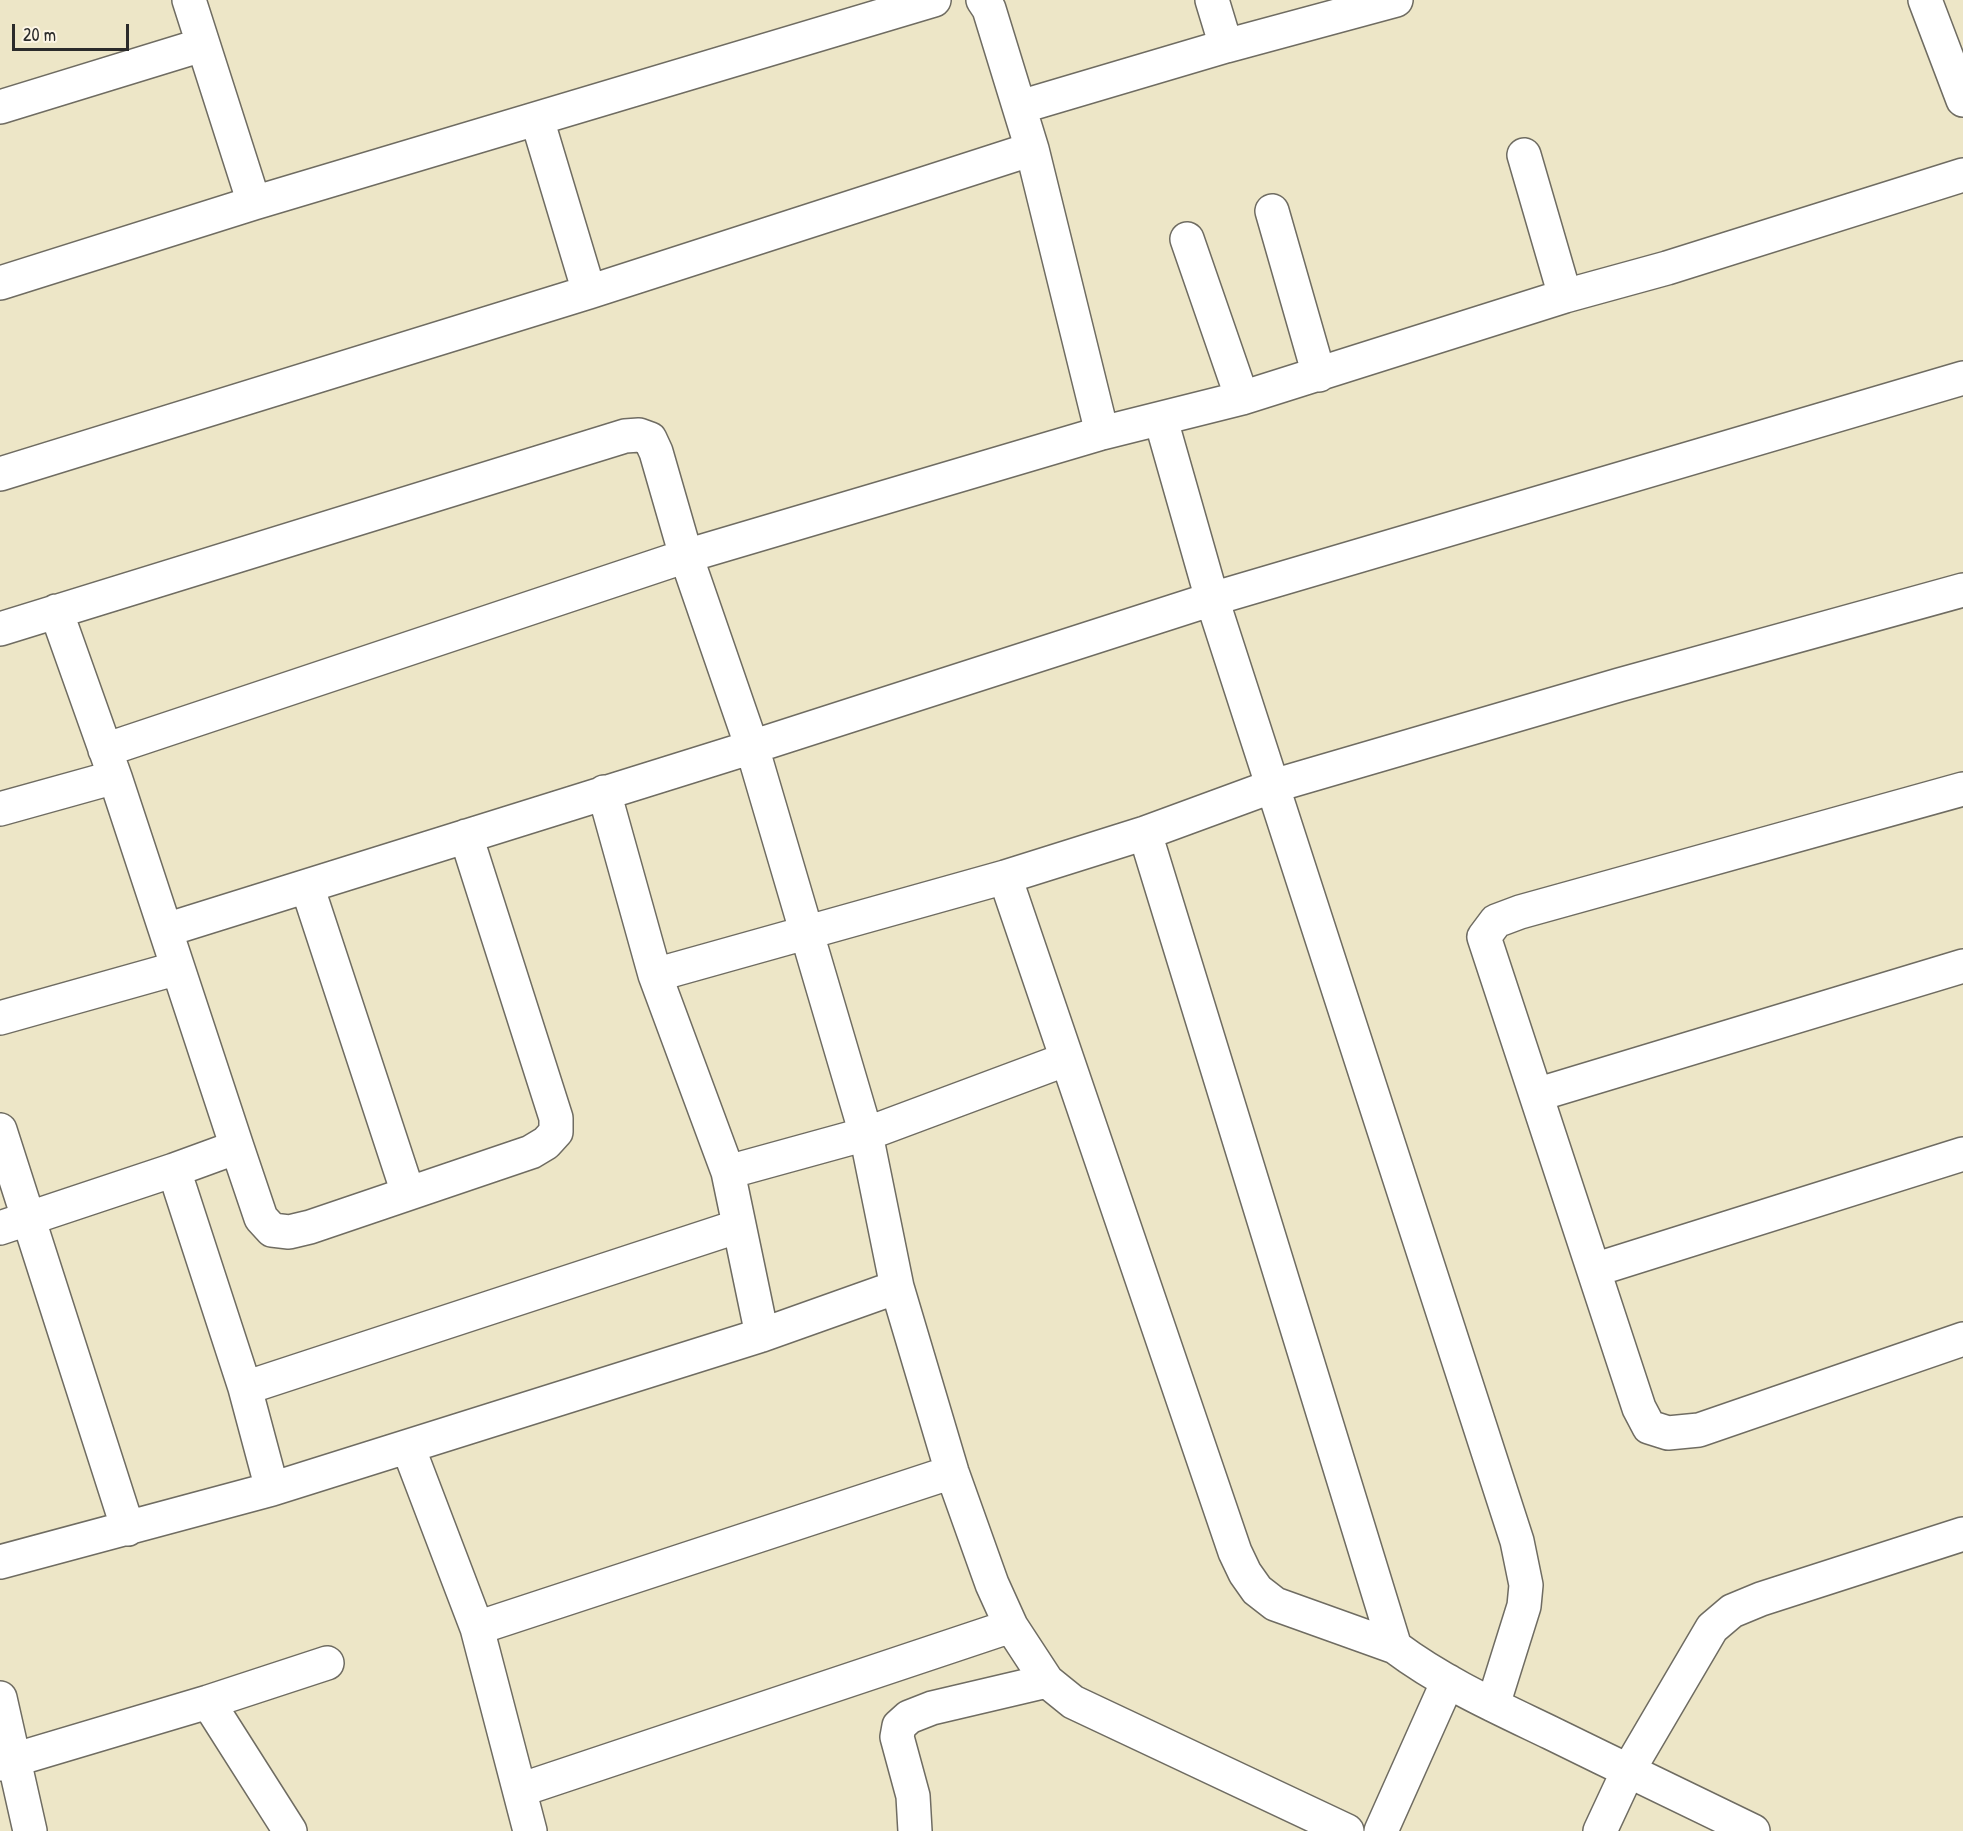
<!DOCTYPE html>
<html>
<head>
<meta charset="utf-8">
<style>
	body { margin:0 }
	#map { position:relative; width:1963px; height:1831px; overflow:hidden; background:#ede6c7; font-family:"Patrick Hand",sans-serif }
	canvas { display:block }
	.scale { position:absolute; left:12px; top:24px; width:117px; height:27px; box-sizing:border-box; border:3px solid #2b2b2b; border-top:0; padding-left:8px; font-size:18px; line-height:21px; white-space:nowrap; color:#2b2b2b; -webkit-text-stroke:4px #fcf5e5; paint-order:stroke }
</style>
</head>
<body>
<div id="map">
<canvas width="1963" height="1831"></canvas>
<div class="scale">20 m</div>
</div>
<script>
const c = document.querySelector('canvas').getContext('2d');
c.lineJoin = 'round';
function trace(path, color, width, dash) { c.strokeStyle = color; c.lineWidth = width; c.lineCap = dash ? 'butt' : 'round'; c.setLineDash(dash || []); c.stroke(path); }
const street = new Path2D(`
	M189 0 254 203
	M983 0 989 9 1032 149 1102 433
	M1212 0 1226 46
	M1925 0 1963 100
	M0 107 202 45
	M1020 107 1226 46 1396 0
	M537 119 589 292
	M1524 155 1565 296
	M1272 211 1319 375
	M1187 239 1242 398
	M0 283 254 203 934 0
	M1161 420 1212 599 1517 1541 1526 1585 1524 1606 1493 1705
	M0 474 589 292 1032 149
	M56 611 115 777 237 1147 261 1218 272 1230 289 1232 310 1227 531 1152 546 1143 556 1132V1118L466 836
	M0 629 625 436 639 435 650 439 656 452 686 556 752 747 866 1134 897 1287 952 1472 992 1584 1011 1626 1047 1681 1073 1702 1347 1831
	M105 750 686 556 1102 433 1242 398 1565 296 1667 268 1963 175
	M1963 789 1520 912 1496 921 1484 937 1639 1408 1649 1427 1668 1433 1699 1430 1963 1339
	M604 792 655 975 728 1172 762 1335
	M0 809 115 777
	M1145 833 1395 1647C1443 1683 1497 1707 1551 1733 1618 1766 1685 1798 1753 1831
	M1005 877 1235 1552 1245 1573 1257 1590 1275 1604 1395 1647
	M307 886 408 1193
	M166 930 752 747 1212 599 1963 378
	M655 975 1005 877 1145 833 1273 786 1619 685 1963 590
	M0 1018 178 968
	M1536 1095 1963 966
	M0 1130 128 1529
	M174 1170 237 1147
	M728 1172 866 1134 1067 1059
	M0 1228 174 1170 245 1388 272 1489
	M1594 1270 1963 1154
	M245 1388 739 1226
	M408 1447 477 1628 530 1831
	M0 1562 272 1489 762 1335 897 1287
	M477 1628 952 1472
	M0 1698 30 1831
	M208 1702 290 1831
	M0 1764 208 1702 327 1663
	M520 1790 1011 1626
	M915 1831 913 1796 897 1737 899 1726 909 1717 932 1708 1047 1681
	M1381 1831 1448 1681
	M1600 1831 1628 1771 1712 1628 1732 1611 1761 1599 1963 1534`);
trace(street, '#6f6c62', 36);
trace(street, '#fff', 33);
</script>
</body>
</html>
